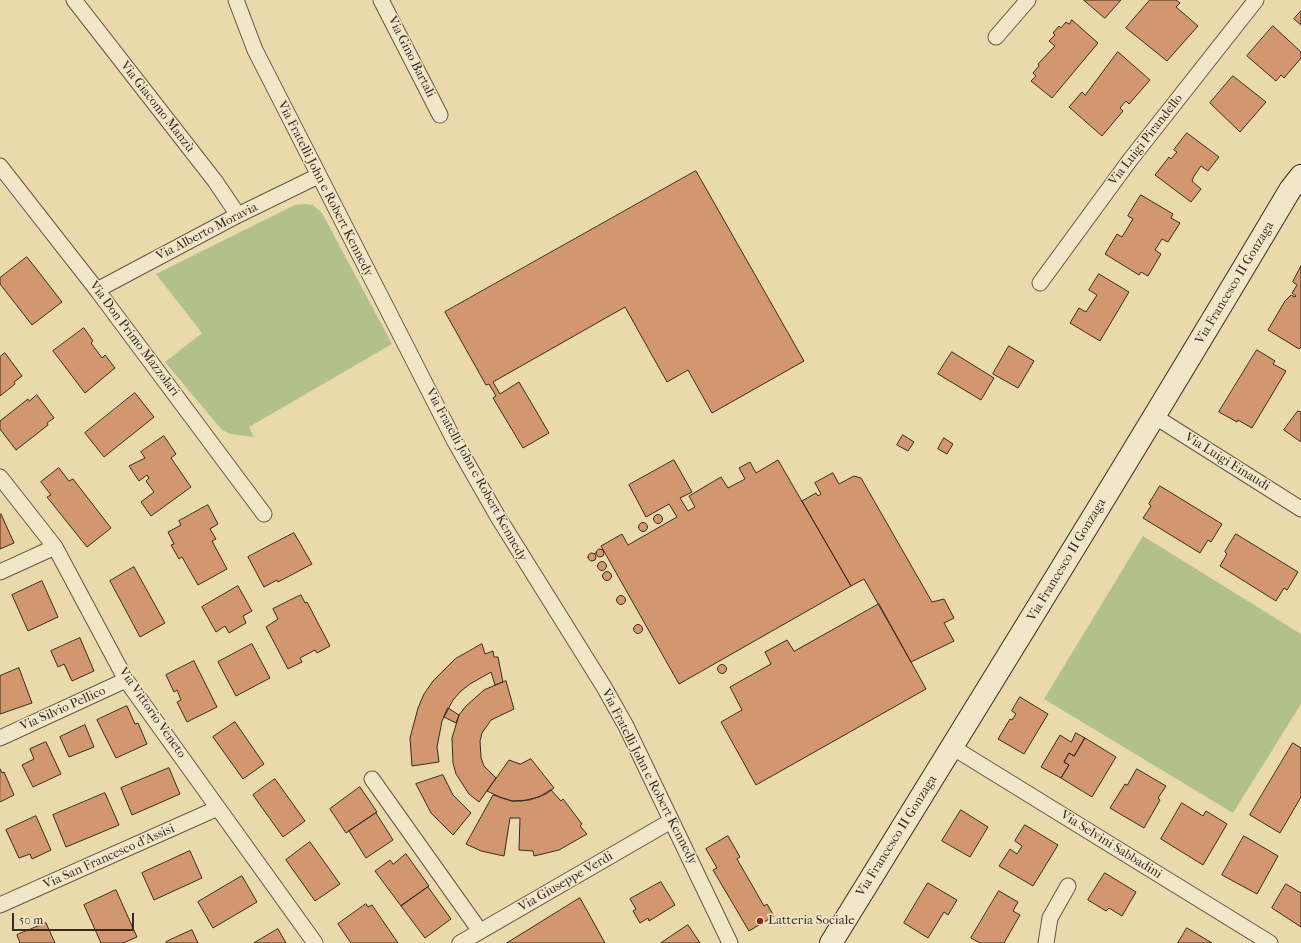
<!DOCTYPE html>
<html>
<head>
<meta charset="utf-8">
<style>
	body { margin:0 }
	#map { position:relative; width:1301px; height:943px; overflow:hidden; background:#ead9ab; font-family:"IM FELL French Canon",serif }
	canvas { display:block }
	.scale { position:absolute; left:12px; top:913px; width:122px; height:18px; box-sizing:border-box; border:2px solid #392b23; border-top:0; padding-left:5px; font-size:12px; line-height:14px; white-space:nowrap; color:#392b23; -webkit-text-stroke:3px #f1e6c8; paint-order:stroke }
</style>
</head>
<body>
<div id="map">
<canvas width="1301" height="943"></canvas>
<div class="scale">50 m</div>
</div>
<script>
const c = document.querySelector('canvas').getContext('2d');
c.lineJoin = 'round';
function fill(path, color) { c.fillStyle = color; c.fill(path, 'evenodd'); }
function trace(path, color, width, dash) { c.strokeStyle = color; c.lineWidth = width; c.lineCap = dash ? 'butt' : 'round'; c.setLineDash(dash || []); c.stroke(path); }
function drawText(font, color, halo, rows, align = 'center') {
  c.font = font + ' "IM FELL French Canon",serif'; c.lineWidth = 3; c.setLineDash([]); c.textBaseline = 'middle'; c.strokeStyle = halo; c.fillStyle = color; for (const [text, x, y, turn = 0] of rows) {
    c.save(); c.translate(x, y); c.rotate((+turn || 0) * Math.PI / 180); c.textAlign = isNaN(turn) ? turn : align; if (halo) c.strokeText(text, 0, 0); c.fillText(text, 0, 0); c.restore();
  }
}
fill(new Path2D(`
	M306 204 313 205 322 213 392 344 249 427 254 437 230 434 222 430 165 362 202 333 156 274 295 205Z
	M1143 536 1301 634V704L1233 813 1044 699Z`), '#b2c08c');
const building = new Path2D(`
	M1084 0H1121L1105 18Z
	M1150 0H1176L1180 3 1176 7 1198 26 1167 61 1126 28Z
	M1301 11V25L1294 19Z
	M1072 20 1098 43 1052 98 1031 81 1036 76 1033 73 1039 66 1038 64 1055 46 1049 41 1055 35 1053 33 1059 26 1061 28 1066 22 1069 24Z
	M1273 26 1301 52V58L1284 78 1281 75 1276 81 1247 56Z
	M1118 52 1150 80 1129 104 1126 101 1120 108 1123 111 1102 136 1069 107 1082 92 1085 95Z
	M1233 76 1266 102 1240 132 1210 103Z
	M1187 133 1219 157 1208 171 1201 166 1194 176 1192 181 1201 189 1191 202 1155 175 1169 157 1171 159 1177 152 1174 150Z
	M696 171 804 361 712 413 688 370 667 382 625 307 493 382 500 394 519 382 549 433 523 448 493 398 496 396 489 384 486 385 445 312Z
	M1141 195 1173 214 1171 218 1180 223 1168 242 1162 239 1155 250 1161 254 1148 276 1141 272 1139 275 1105 254 1117 234 1122 237 1133 219 1128 216Z
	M27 257 62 302 32 325 0 284V278Z
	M1301 266V347L1299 349 1268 330 1285 301 1291 295 1295 297 1296 296 1292 293 1297 285 1293 282Z
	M1099 274 1129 292 1100 341 1070 323 1079 308 1086 312 1097 295 1089 290Z
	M84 328 93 341 91 343 102 358 105 355 115 368 85 393 53 351Z
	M1009 346 1034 361 1018 388 993 374Z
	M1257 350 1275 361 1273 364 1286 371 1252 428 1238 420 1237 422 1219 412Z
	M952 352 994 378 981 400 938 374Z
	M5 353 22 376 14 382 15 384 0 396V357Z
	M135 393 154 417 104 457 85 433Z
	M37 395 54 418 47 423 48 425 16 450 0 429V421L28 399 29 401Z
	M1298 411 1301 412V442L1284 430Z
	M903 435 914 442 908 451 897 445Z
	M164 436 176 454 171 458 191 487 151 516 141 502 154 492 146 481 149 478 147 475 139 481 129 466 145 458 141 452Z
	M944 438 953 444 947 454 938 449Z
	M674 460 692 492 680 498 688 511 695 507 689 496 721 477 728 488 745 479 739 468 750 462 756 473 778 460 851 586 679 684 601 546 622 534 628 545 677 517 669 504 646 517 629 485Z
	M59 468 69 481 73 479 111 528 87 547 47 497 51 495 41 482Z
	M833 473 839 484 854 476 861 478 932 602 944 599 954 618 944 623 954 641 911 662 864 579 851 586 802 501 816 493 818 496 821 494 815 483Z
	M1160 486 1222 524 1211 542 1208 540 1200 553 1143 518 1151 506 1149 504Z
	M208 505 218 524 210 529 216 539 212 541 227 569 198 585 182 557 179 559 171 545 174 544 168 532 181 525 179 521Z
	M1 514 14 543 0 549V515Z
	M653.5 519a4.5 4.5 0 1 1 9 0a4.5 4.5 0 1 1-9 0Z
	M638.5 527a4.5 4.5 0 1 1 9 0a4.5 4.5 0 1 1-9 0Z
	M294 533 312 564 278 582 277 580 264 587 248 557Z
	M1236 534 1298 572 1287 590 1284 588 1276 601 1220 566 1227 554 1225 552Z
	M596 553a4 4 0 1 1 8 0a4 4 0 1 1-8 0Z
	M588 557a4 4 0 1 1 8 0a4 4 0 1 1-8 0Z
	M597.5 566a4.5 4.5 0 1 1 9 0a4.5 4.5 0 1 1-9 0Z
	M134 567 165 623 140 637 110 581Z
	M602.5 576a4.5 4.5 0 1 1 9 0a4.5 4.5 0 1 1-9 0Z
	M42 581 58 617 28 631 12 595Z
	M238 586 252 611 243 616 246 623 229 633 225 626 216 632 202 607Z
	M301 595 305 603 307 602 330 646 317 653 315 650 300 658 302 662 288 669 266 627 278 619 273 609Z
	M616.5 600a4.5 4.5 0 1 1 9 0a4.5 4.5 0 1 1-9 0Z
	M879 604 926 689 756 785 721 722 742 710 730 687 771 664 765 652 787 640 794 651Z
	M633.5 629a4.5 4.5 0 1 1 9 0a4.5 4.5 0 1 1-9 0Z
	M80 638 94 671 72 681 64 664 58 667 51 651Z
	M252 644 270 678 236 696 218 662Z
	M482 644 485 654 493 651 494 657H498L503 682 495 685 491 672 470 684 461 691 453 700 442 721 437 747 439 762 412 766 410 738 418 708 424 694 433 681 455 659Z
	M194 661 217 707 187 722 177 702 181 700 177 690 174 692 166 675Z
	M717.5 669a4.5 4.5 0 1 1 9 0a4.5 4.5 0 1 1-9 0Z
	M19 668 32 703 0 714V676Z
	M506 681 514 709 491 720 482 733 480 741 481 758 484 766 496 778 479 802 469 794 456 774 453 763 452 738 459 715 466 706 484 690Z
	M1020 697 1048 714 1024 754 998 739 1010 719 1012 720 1016 714 1012 711Z
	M127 706 135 724 138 723 147 744 116 758 97 720Z
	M448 708 459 715 456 723 444 717Z
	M235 722 264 764 243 779 213 737Z
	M85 725 94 747 69 757 60 737Z
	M1076 733 1085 738 1074 756 1069 753 1064 762 1069 765 1061 778 1041 767 1060 735 1071 742Z
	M1085 738 1116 757 1092 797 1061 778 1069 765 1064 762 1069 753 1074 756Z
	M46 742 61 774 33 787 22 765 34 759 30 749Z
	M1293 743 1301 748V797L1280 833 1250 815Z
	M531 759 554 788 546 794 530 800 512 801 502 798 487 791 509 760 520 764Z
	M169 768 180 794 132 815 121 788Z
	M0 769 2 773 4 772 14 795 0 802Z
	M1137 769 1166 786 1158 798 1160 800 1144 828 1110 808 1125 784 1127 785Z
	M443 775 453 795 471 813 453 835 431 813 416 784Z
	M275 779 305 821 283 837 253 795Z
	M360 787 377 812 346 833 330 809Z
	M551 790 561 801 563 799 582 824 580 826 587 834 559 850 534 856 533 851 519 850 520 818H510L504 856 481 851 466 844 493 795 512 801H522L539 797Z
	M105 793 119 825 66 847 53 815Z
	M1182 803 1203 816 1206 811 1227 824 1203 865 1161 839Z
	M961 810 988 827 970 857 942 841Z
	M376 813 393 840 366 858 349 831Z
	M36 816 51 850 32 859 30 854 19 858 6 830Z
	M1025 825 1058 845 1033 886 999 866 1010 849 1017 854 1022 846 1015 841Z
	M728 836 740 857 737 859 764 906 767 904 774 916 749 931 713 870 717 868 706 849Z
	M1244 836 1278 856 1257 894 1222 875Z
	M310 842 340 884 315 901 286 860Z
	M190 851 202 878 154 900 142 873Z
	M406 854 429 886 401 906 375 871 390 860 393 864Z
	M1105 873 1136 892 1122 916 1109 908 1106 911 1088 900Z
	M242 876 257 902 213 928 198 902Z
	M661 882 675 905 649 921 648 918 640 923 633 911 636 909 630 899Z
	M928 883 957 900 948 915 944 912 928 938 904 923Z
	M1286 884 1301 893V927L1272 908Z
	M428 887 451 919 425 938 401 906Z
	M116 890 137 937 123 943H101L84 905Z
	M999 891 1018 902 1013 911 1020 915 1004 943H980L971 938Z
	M580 898 605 943H507Z
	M366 904 368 907 372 905 398 943H351L338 924Z
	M46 923 55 943H20L17 935Z
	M688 925 700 943H661Z
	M1187 928 1212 943H1178Z
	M278 929 286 943H254Z
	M192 930 198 943H166V942Z`);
fill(building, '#d2976e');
trace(building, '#392b23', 1);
const street = new Path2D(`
	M74 0 215 181 238 215
	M236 0 255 50 454 440 498 517 604 687 626 726 730 943
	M381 0 440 115
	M996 37 1028 0
	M0 166 97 290 264 514
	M1040 283 1130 160 1256 0
	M97 290 238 215 318 176
	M1154 416 1301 509
	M0 477 55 547 126 680 315 943
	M0 572 55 547
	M0 738 126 680
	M952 747 1270 943
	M372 779 480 931
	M0 905 218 808
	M460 943 671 821
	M1046 943 1050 918 1068 886`);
const secondary = new Path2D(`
	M831 943C985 693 1140 443 1290 190L1301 176`);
trace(street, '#655645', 17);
trace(secondary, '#392b23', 24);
trace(street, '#f1e6c8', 15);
trace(secondary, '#f1e6c8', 22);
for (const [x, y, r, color] of [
	[760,921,4,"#8f2418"]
]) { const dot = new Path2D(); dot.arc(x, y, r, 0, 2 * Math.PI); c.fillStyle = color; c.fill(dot); trace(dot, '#f1e6c8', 1.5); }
drawText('13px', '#392b23', '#f1e6c8', [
	["Via Gino Bartali",411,57,63],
	["Via Giacomo Manzù",157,107,52],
	["Via Luigi Pirandello",1146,140,-52],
	["Via Fratelli John e Robert Kennedy",325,189,63],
	["Via Alberto Moravia",207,232,-27],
	["Via Francesco II Gonzaga",1235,283,-59],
	["Via Don Primo Mazzolari",134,339,53],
	["Via Luigi Einaudi",1227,462,32],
	["Via Fratelli John e Robert Kennedy",476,475,61],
	["Via Francesco II Gonzaga",1067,560,-59],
	["Via Silvio Pellico",63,709,-24],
	["Via Vittorio Veneto",152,713,55],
	["Via Fratelli John e Robert Kennedy",649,777,63],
	["Via Francesco II Gonzaga",897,836,-58],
	["Via Selvini Sabbadini",1111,845,32],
	["Via San Francesco d'Assisi",109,857,-24],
	["Via Giuseppe Verdi",566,882,-30]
]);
drawText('13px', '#392b23', '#f1e6c8', [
	["Latteria Sociale",768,921]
], 'left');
</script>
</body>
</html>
